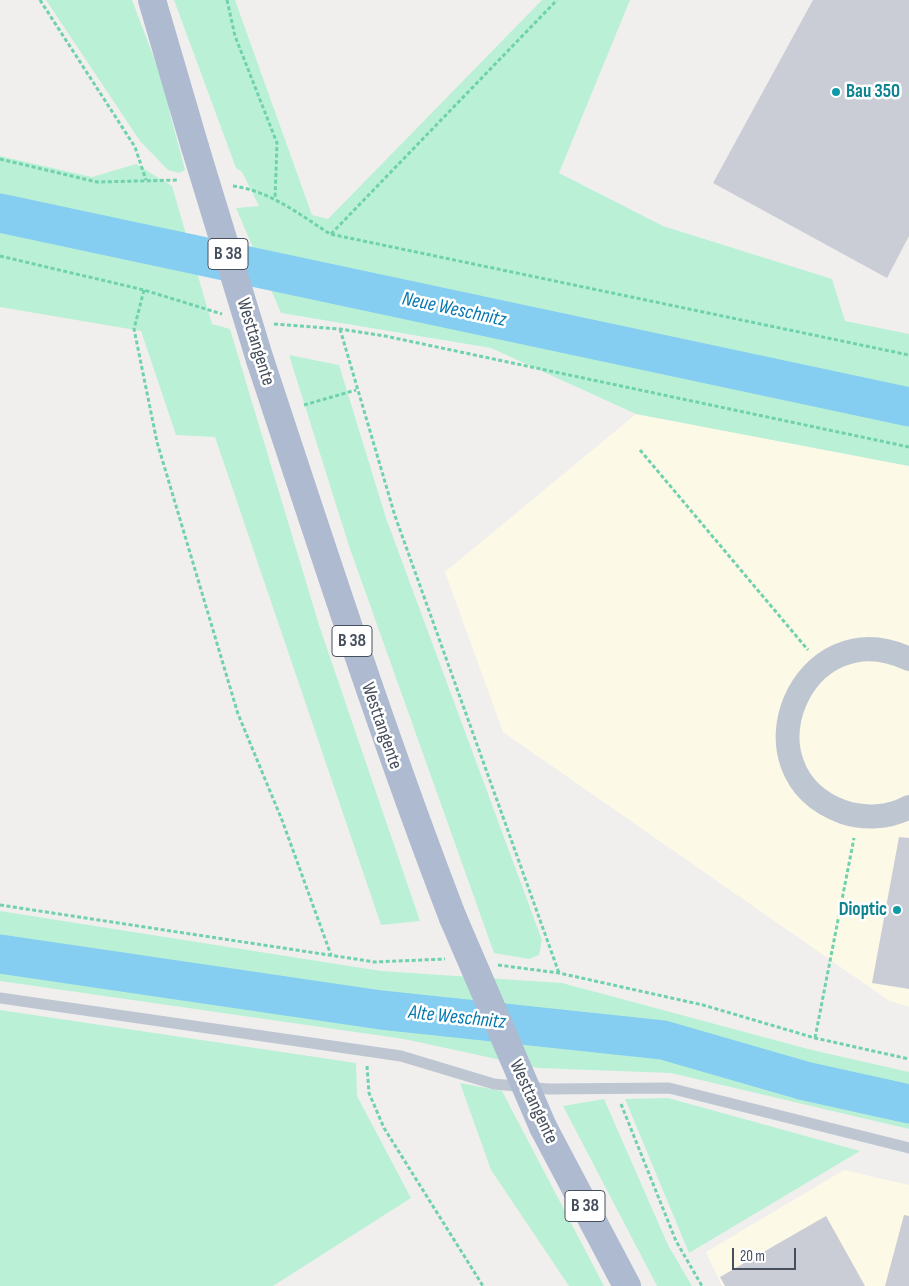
<!DOCTYPE html>
<html>
<head>
<meta charset="utf-8">
<style>
	body { margin:0 }
	#map { position:relative; width:909px; height:1286px; overflow:hidden; background:#f1efee; font-family:"Sofia Sans Condensed",sans-serif }
	canvas { display:block }
	.scale { position:absolute; left:732px; top:1248px; width:64px; height:22px; box-sizing:border-box; border:2px solid #464f5d; border-top:0; padding-left:6px; font-size:15px; line-height:18px; white-space:nowrap; color:#464f5d; -webkit-text-stroke:4px #fff; paint-order:stroke }
</style>
</head>
<body>
<div id="map">
<canvas width="909" height="1286"></canvas>
<div class="scale">20 m</div>
</div>
<script>
const c = document.querySelector('canvas').getContext('2d');
c.lineJoin = 'round';
function fill(path, color) { c.fillStyle = color; c.fill(path, 'evenodd'); }
function trace(path, color, width, dash) { c.strokeStyle = color; c.lineWidth = width; c.lineCap = dash ? 'butt' : 'round'; c.setLineDash(dash || []); c.stroke(path); }
function drawText(font, color, halo, rows, align = 'center') {
  c.font = font + ' "Sofia Sans Condensed",sans-serif'; c.lineWidth = 5; c.setLineDash([]); c.textBaseline = 'middle'; c.strokeStyle = halo; c.fillStyle = color; for (const [text, x, y, turn = 0] of rows) {
    c.save(); c.translate(x, y); c.rotate((+turn || 0) * Math.PI / 180); c.textAlign = isNaN(turn) ? turn : align; if (halo) c.strokeText(text, 0, 0); c.fillText(text, 0, 0); c.restore();
  }
}
fill(new Path2D(`
	M636 414 909 466V1007L888 1000 503 732 445 572Z
	M844 1170 909 1185V1286H722L706 1252Z`), '#fdf9e7');
fill(new Path2D(`
	M46 0H132L173 108 169 110 185 170 179 173 168 170 140 141Z
	M174 0H235L312 215 328 219 542 0H630L559 173 663 226 832 279 845 321 909 334V466L636 414 491 348 281 313 236 208 259 206 242 172 236 168Z
	M0 156 92 177 136 164 172 186 212 324 230 329 319 625 420 921 381 925 215 437 176 435 141 331 0 307Z
	M289 355 339 365 386 518 542 940 539 955 529 959 494 953 349 546Z
	M0 911 381 971 562 983 812 1050 909 1072V1129L671 1073 538 1068 404 1039 0 981Z
	M0 1010 356 1063 357 1096 411 1198 273 1286H0Z
	M460 1083 502 1091 604 1286H569L491 1170Z
	M668 1098 860 1151 689 1253 625 1099Z
	M604 1099 668 1245 692 1286H657L563 1106Z`), '#baf1d6');
trace(new Path2D(`
	M0 213 909 407
	M0 954 381 1010 663 1040 805 1081 909 1104`), '#85cef1', 39);
fill(new Path2D(`
	M813 0H909V236L887 278 713 183Z
	M899 837 909 838V989L872 983Z
	M904 1215 909 1216V1286H885Z
	M826 1216 865 1286H725L720 1277Z`), '#cacdd5');
trace(new Path2D(`
	M40 0 135 147 146 180
	M227 0 235 36 277 143 275 199
	M0 159 97 182 179 180
	M233 186C270 191 299 214 330 234L909 355
	M331 234 557 0
	M0 256 144 290 222 314
	M144 290 134 329 157 442 238 714 282 820 331 955
	M274 324 340 329 385 336 909 447
	M340 329 395 516 559 973
	M304 405 356 390
	M640 450 808 650
	M0 905 375 962 445 959
	M498 965 559 973 703 1005 815 1038 909 1059
	M815 1038 854 838
	M367 1066 369 1093 384 1128 483 1286
	M621 1104 676 1241 702 1286`), '#70d1ad', 3, [4, 2.5]);
trace(new Path2D(`
	M0 998 401 1056 494 1084 548 1089 669 1088 909 1148`), '#bec7d1', 11);
trace(new Path2D(`
	M909 659C802 608 734 772 843 812 864 819 889 818 909 807`), '#bec7d1', 24);
trace(new Path2D(`
	M152 0 195 147
	M260 360C322 547 382 734 453 918
	M543 1127 627 1286`), '#adbacf', 28);
trace(new Path2D(`
	M195 147 260 360
	M453 918 543 1127`), '#adbacf', 28);
for (const [x, y, r, color] of [
	[836,92,5,"#0f9aa8"],
	[897,910,5,"#0f9aa8"]
]) { const dot = new Path2D(); dot.arc(x, y, r, 0, 2 * Math.PI); c.fillStyle = color; c.fill(dot); trace(dot, '#fff', 2); }
for (const [x, y, w] of [
	[228,254,40],
	[352,641,40],
	[585,1206,40]
]) { const box = new Path2D(); box.roundRect(x - w / 2, y - 15.5, w, 31, 4); c.fillStyle = '#fff'; c.fill(box); trace(box, '#464f5d', 1); }
drawText('bold 18px', '#464f5d', null, [
	["B 38",228,254],
	["B 38",352,641],
	["B 38",585,1206]
]);
drawText('bold 19px', '#0d838f', '#fff', [
	["Bau 350",846,92],
	["Dioptic",887,910,"right"]
], 'left');
drawText('19px', '#464f5d', '#fff', [
	["Westtangente",255,342,73],
	["Westtangente",381,726,71],
	["Westtangente",533,1102,65]
]);
drawText('italic 20px', '#0479b1', '#fff', [
	["Neue Weschnitz",454,310,12],
	["Alte Weschnitz",457,1018,6]
]);
</script>
</body>
</html>
